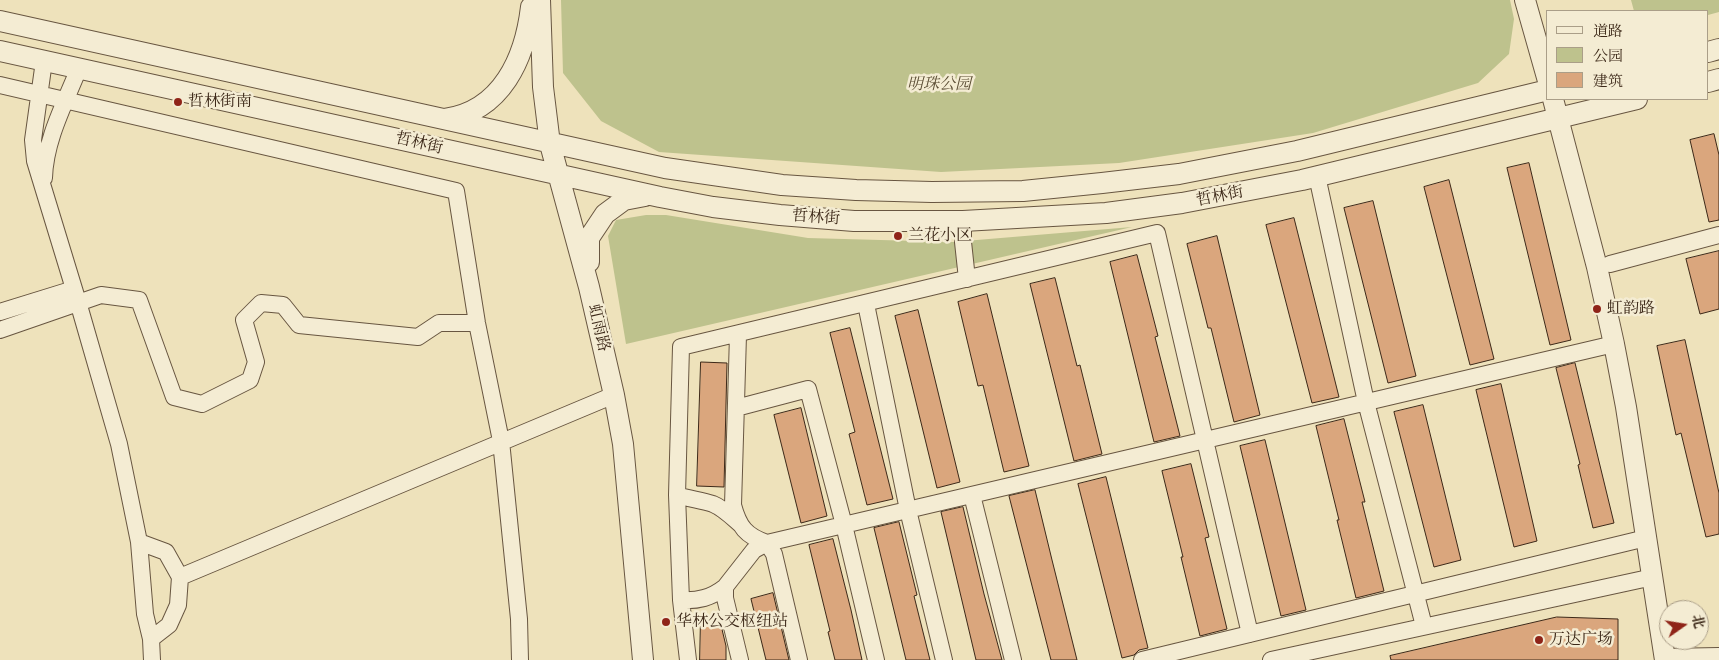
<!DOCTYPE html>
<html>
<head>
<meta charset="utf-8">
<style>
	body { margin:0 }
	#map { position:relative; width:1719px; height:660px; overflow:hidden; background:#eee2bb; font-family:Cardo,"Noto Serif SC",serif }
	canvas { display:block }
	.legend { position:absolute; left:1546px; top:10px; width:162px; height:90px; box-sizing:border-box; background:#f4ecd3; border:1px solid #aa9e88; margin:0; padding:6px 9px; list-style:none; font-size:15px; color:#3c2818 }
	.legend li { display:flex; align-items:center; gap:10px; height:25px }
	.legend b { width:25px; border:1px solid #aa9e88 }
	.north { position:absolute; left:1659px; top:600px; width:50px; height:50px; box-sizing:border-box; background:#f4ecd3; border:1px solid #aa9e88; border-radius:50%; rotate:77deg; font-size:14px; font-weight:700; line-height:20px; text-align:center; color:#3c2818 }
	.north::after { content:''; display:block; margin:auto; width:18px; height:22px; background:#8f2418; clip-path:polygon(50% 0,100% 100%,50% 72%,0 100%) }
</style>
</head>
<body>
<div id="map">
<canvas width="1719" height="660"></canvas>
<ul class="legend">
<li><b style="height:6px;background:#f4ecd3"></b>道路</li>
<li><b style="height:14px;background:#bec28d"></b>公园</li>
<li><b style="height:14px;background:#daa67d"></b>建筑</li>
</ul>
<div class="north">北</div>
</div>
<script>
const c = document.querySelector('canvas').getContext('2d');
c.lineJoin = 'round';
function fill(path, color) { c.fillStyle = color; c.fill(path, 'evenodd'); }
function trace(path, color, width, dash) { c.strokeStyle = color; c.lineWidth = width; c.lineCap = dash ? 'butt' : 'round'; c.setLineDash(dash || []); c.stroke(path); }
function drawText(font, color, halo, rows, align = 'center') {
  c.font = font + ' Cardo,"Noto Serif SC",serif'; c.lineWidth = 5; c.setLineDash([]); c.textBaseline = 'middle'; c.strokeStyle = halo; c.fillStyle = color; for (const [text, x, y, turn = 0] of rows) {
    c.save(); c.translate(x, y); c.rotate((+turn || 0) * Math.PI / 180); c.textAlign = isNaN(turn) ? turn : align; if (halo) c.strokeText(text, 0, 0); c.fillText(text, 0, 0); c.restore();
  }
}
fill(new Path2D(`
	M561 0H1510L1514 19 1509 54 1478 83 1313 133 1119 163 941 172 659 152 601 121 563 73Z
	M1631 0H1719V12L1708 15V11H1634Z
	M646 215H666L808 238 953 242 1132 227 626 344 608 236 616 220Z`), '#bec28d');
const building = new Path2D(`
	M1714 134 1719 155V220L1709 222 1690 140Z
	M1529 163 1571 340 1550 345 1507 168Z
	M1449 180 1494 359 1470 365 1424 187Z
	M1373 201 1416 376 1388 383 1344 208Z
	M1294 218 1339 397 1312 403 1266 225Z
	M1217 236 1260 415 1234 422 1211 328H1208L1187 244Z
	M1719 251V309L1700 314 1686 259Z
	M1137 255 1158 336 1155 337 1180 436 1154 442 1110 262Z
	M1055 278 1077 366 1080 365 1102 454 1074 461 1030 284Z
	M987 294 1029 466 1004 472 983 385 978 386 958 302Z
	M918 310 960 482 937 488 895 316Z
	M850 328 893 499 867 505 849 434 855 432 830 333Z
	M1685 340 1719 493V534L1706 537 1681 433 1676 435 1657 346Z
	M701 362 727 363 724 487 697 486Z
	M1575 363 1614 523 1593 528 1578 465 1580 464 1556 368Z
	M1501 384 1537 541 1514 547 1476 390Z
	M1423 405 1461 560 1434 567 1394 412Z
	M801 408 827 516 801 523 774 415Z
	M1344 419 1365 502H1362L1384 591 1356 598 1337 520H1339L1316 426Z
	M1265 440 1306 610 1281 616 1240 446Z
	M1191 464 1209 537 1205 538 1227 629 1200 636 1181 557H1183L1162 471Z
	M1106 477 1148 648 1139 650 1134 655 1122 658 1078 484Z
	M1035 490 1052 560 1077 660H1051L1009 496Z
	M963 507 984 594 1002 660H976L941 512Z
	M899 522 917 595 914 596 930 660H906L874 528Z
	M833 539 851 610 862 660H835L828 632 830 631 809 545Z
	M773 593 789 660H766L751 599Z
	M701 616 719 617 726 646V660H700Z
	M1557 617 1618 619V660H1391L1390 656Z`);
fill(building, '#daa67d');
trace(building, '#3c2818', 1);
const minor = new Path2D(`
	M44 61 33 140 35 161 78 302 119 444 139 542 145 614 151 639 152 660
	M0 85 456 191 477 323 501 441 519 619 520 660
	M1317 176 1366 402 1424 626
	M44 178C45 140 65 103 79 68
	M963 221V242L967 279
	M1610 264 1719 235
	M866 304 908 510 944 660
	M0 312 74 289
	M0 330 101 295 139 300 174 397 202 404 250 380 256 362 244 320 261 303 283 305 299 325 418 337 439 323H477
	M738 335 733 505C739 527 746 536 767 543L1614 344
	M736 408 808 389 844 525 876 660
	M677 495C689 499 701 500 713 504 723 508 732 517 740 524
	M972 495 1013 660
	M139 542 166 552 180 577 178 605 169 625 151 639
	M180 577 614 395
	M681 600C698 601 711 598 725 587
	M688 660 681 600 677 495 681 347 1157 233 1250 634
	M740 660 725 598V587L754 550 767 543 774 554 799 660
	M1142 660 1646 538
	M1271 660 1653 577`);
const tertiary = new Path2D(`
	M540 0 543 87 550 144 589 287 614 395 623 444 643 660
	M1525 0 1548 81
	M0 21 665 168 782 185 856 190 932 192 1023 191 1102 183 1179 174 1297 151 1548 90
	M0 51 660 197 713 207 780 215 854 221H963L1106 213 1182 203 1302 180 1637 99
	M1708 52 1719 49
	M1708 82 1719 79
	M1553 99 1597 267 1614 344 1626 407 1665 660
	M445 119C502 111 525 58 531 7
	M589 262V238L605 214 624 200 645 196
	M1665 659 1719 658`);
trace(minor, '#685641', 18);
trace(tertiary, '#685641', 22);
trace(minor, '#f4ecd3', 16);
trace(tertiary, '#f4ecd3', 20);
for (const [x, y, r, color] of [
	[178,102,5,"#8f2418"],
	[898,236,5,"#8f2418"],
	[1597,309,5,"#8f2418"],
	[666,622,5,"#8f2418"],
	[1539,640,5,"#8f2418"]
]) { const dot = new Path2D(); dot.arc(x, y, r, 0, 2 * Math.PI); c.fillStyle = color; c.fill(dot); trace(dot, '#f4ecd3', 2); }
drawText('italic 16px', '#5c4e35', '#f4ecd3', [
	["明珠公园",939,85]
]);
drawText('16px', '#3c2818', '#f4ecd3', [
	["哲林街南",188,102],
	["兰花小区",908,236],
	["虹韵路",1607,309],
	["华林公交枢纽站",676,622],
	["万达广场",1549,640]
], 'left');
drawText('16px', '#3c2818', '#f4ecd3', [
	["哲林街",419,144,13],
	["哲林街",1220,197,-11],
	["哲林街",816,218,4],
	["虹雨路",598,328,77]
]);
</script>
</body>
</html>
